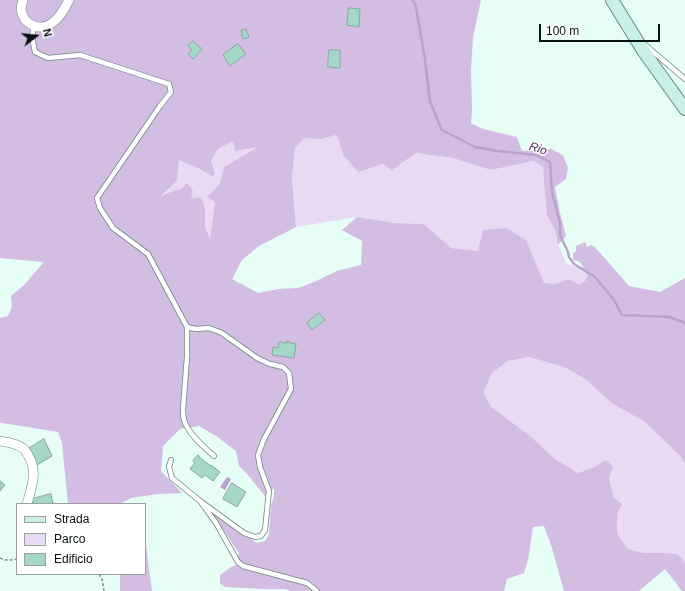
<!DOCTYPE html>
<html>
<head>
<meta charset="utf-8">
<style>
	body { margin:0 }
	#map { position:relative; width:685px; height:591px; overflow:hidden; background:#e7fef7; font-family:Helvetica,sans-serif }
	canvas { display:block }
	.legend { position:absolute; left:16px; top:503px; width:130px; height:72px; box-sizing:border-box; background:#fff; border:1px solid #9ca09f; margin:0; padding:5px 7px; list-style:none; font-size:12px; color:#081210 }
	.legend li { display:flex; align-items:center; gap:8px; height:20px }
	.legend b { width:20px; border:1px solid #9ca09f }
	.north { position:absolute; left:16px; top:16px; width:40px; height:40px; -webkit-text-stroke:3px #fff; paint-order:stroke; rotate:74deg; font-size:11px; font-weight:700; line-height:16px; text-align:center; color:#081210 }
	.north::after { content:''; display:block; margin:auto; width:14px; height:18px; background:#081210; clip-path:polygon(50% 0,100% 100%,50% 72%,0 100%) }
	.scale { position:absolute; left:539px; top:24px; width:121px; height:18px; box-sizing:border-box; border:2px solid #081210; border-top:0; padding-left:5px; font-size:12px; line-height:14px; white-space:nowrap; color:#081210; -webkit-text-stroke:3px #fff; paint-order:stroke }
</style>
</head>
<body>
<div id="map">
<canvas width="685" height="591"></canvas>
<ul class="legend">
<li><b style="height:5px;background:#c9f0e8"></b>Strada</li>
<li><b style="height:11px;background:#e9daf3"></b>Parco</li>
<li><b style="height:11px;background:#a4d7c8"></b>Edificio</li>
</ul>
<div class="north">N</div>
<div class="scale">100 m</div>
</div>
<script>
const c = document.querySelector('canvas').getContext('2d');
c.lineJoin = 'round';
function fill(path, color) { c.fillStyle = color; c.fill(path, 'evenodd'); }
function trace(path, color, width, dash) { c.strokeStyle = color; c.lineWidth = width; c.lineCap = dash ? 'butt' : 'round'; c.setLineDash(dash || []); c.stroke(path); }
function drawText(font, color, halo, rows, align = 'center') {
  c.font = font + ' Helvetica,sans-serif'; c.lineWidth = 3; c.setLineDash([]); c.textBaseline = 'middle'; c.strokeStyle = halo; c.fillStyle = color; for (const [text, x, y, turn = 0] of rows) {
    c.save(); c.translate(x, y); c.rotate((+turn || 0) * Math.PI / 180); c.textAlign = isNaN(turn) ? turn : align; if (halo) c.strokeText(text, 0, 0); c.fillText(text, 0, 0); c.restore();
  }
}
fill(new Path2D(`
	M336 135 341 147 343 155 358 172 383 164 392 170 416 153 453 158 491 170 534 161 543 167 544 184 547 215 555 230 558 245 561 250 566 263 575 267H583L588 276 585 281 579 284 568 279 556 284 544 283 478 251 451 248 424 224 395 223 357 217 296 227 292 179 295 148 305 138 322 139Z
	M233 141 259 147 224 167 220 182 208 197 215 201 210 239 205 228V208L201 197 191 198 188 183 181 189 171 192 160 198 177 181 179 160 198 168 213 177 215 173 211 161 218 149Z
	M529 357 564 367 585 379 613 404 645 422 680 456 685 463V563L678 554 664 553H644L628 549 617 533V514L622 504 614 498 609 479 613 466 606 460 592 468 578 473 555 459 529 435 490 406 484 392 492 373 508 361Z`), '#e9daf3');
fill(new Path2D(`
	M0 0H481L473 37 471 71 472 109 471 123 483 129 517 137 522 151 551 149 563 155 568 168 566 179 555 187 560 213 566 236 558 245 555 230 547 215 544 184 543 167 534 161 491 170 453 158 416 153 392 170 383 164 358 172 343 155 341 147 336 135 322 139 305 138 295 148 292 179 296 227 259 246 242 260 232 279 258 293 279 289 298 288 314 282 337 271 361 265 362 241 342 230 357 217 395 223 424 224 451 248 478 251 483 230 506 228 526 240 544 283 556 284 568 279 579 284 585 281 588 276 580 262 573 260V253L576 251V246L585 242 587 247 591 245 595 247 629 286 660 292 685 278V463L680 456 645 422 613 404 585 379 564 367 529 357 508 361 492 373 484 392 490 406 529 435 555 459 578 473 592 468 606 460 613 466 609 479 614 498 622 504 617 514V533L628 549 644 553H664L678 554 685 563V591H682L665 569 639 591H564L552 548 544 526 533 527 528 560 524 573 507 579 504 591H290L286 589H263L225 587 220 583V575L231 567 236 565 239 553 210 510 212 508 256 543 265 541 269 534 271 505 274 497V488L267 495 265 496 247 474 239 466 236 451 216 436 199 426 180 429 163 446 161 471 182 493 158 494 131 498 120 504H68L62 443 58 432 2 423 0 422V318L8 316 12 307 11 296 24 285 44 262 0 258ZM233 141 235 151 258 147 224 167 220 183 207 197 215 202 210 238 205 228V208L201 197 191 198 193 191 187 183 181 189 171 192 161 196 177 181 179 160 198 168 213 177 215 173 211 161 218 149Z
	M145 544 146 545 152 591H120V574H145Z`), '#d3bde2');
fill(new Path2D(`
	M227 477 231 479 225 490 220 487Z`), '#b9a3c8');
trace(new Path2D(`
	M413 0 416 7 425 59 430 102 442 130 475 147 497 151 536 155 550 162 552 192 560 223V235L568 252 569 257 574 264 595 277 614 300 622 315 669 317 685 323`), '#b9a3c8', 2.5);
const building = new Path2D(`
	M349 8 360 9 359 27 347 25Z
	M246 29 249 37 243 39 241 31Z
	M193 41 202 49 193 59 188 54 192 50 188 46Z
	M238 44 246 54 230 66 223 55Z
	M329 50H340V68L328 67Z
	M319 313 325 320 312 330 307 323Z
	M287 341 290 342V343L296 344 294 358 272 355 273 347 278 348 279 342 287 343Z
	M44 439 52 456 37 465 28 449Z
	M198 455 199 456V457L211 466V465L220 472 213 481 205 475 202 478 190 469 195 463 193 461Z
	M0 481 5 485 0 491Z
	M232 483 246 492 237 507 223 499Z
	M51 494 53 504H32L31 503H32V499Z`);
fill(building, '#a4d7c8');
trace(building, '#8aa69e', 1);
const service = new Path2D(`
	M34 26 32 37 35 52 48 58 80 55 169 84 171 92 160 106 97 198 100 208 113 228 148 254 187 327 191 328 196 329 209 328 222 333 257 358 270 364 283 367 289 373 291 389 264 439 258 455 260 467 269 491 265 530 261 536 255 537 244 533 200 501
	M644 44 685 79
	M187 327V357L183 409C183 415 183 420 186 425 192 437 204 447 214 456
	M171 460 169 467 172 478 200 501 216 523 238 562 243 566 307 583 317 591`);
const minor = new Path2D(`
	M23 0C22 3 21 6 21 9 23 25 40 32 52 23 60 18 65 8 69 0
	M0 441C8 442 18 444 24 449 26 451 28 455 29 457 38 472 31 489 27 504`);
const secondary = new Path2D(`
	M612 0 644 52 685 109`);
trace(service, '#6c867f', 6);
trace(minor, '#6c867f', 10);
trace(secondary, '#6c867f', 14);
trace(new Path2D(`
	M0 558C5 561 11 560 17 559
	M99 574 102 579 104 591`), '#7e8f8a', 1.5, [3, 2]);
trace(service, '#fff', 4.5);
trace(minor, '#fff', 9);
trace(secondary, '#c9f0e8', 12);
drawText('italic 12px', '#482a59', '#fff', [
	["Rio",538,149,17]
]);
</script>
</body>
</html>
